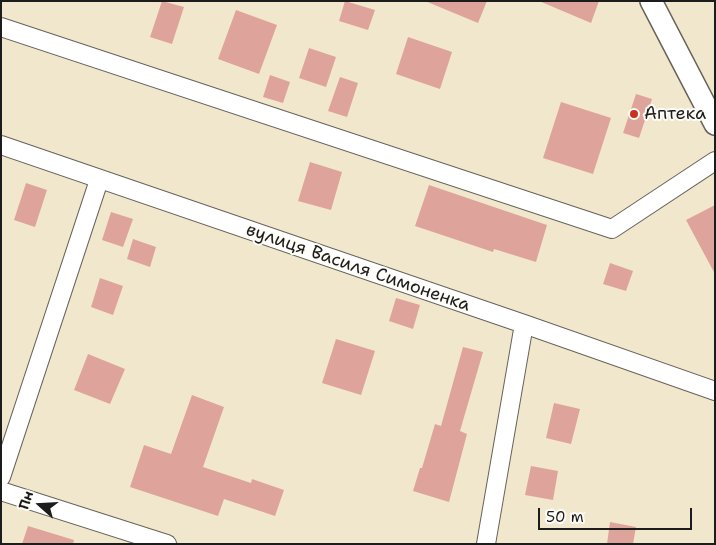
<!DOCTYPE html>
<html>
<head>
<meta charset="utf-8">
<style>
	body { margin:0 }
	#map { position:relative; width:716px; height:545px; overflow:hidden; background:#f1e7cc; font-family:"Shantell Sans",sans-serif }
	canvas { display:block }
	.frame { position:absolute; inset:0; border:2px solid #1c1c1c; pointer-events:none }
	.north { position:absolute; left:15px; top:480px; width:50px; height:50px; -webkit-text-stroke:4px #fdfcf7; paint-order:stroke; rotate:289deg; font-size:14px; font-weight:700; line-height:20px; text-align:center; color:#1c1c1c }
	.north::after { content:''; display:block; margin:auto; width:18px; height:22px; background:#1c1c1c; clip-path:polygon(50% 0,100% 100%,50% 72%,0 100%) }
	.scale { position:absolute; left:538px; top:508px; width:154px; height:22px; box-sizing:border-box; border:2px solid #1c1c1c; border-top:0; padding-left:6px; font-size:15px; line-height:18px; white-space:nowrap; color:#1c1c1c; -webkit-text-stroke:4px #fdfcf7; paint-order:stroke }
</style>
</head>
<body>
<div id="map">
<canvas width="716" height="545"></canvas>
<div class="frame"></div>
<div class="north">Пн</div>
<div class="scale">50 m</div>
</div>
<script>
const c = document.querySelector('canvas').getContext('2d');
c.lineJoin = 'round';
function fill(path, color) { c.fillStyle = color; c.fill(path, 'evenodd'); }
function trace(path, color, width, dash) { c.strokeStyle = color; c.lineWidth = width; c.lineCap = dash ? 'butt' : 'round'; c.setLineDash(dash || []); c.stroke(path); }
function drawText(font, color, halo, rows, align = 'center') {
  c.font = font + ' "Shantell Sans",sans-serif'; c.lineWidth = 4; c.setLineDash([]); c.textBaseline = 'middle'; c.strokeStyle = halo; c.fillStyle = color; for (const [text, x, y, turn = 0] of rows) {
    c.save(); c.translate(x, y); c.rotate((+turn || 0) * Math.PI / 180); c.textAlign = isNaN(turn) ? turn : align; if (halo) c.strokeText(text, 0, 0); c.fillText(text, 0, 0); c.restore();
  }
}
fill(new Path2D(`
	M162 1 184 7 172 44 150 37Z
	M345 1 375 10 368 30 339 21Z
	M425 1H487L478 23Z
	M539 1H599L591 23Z
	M236 10 277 25 259 74 218 59Z
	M408 37 452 52 440 89 396 74Z
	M309 48 336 57 326 87 299 78Z
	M270 75 290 82 283 103 263 97Z
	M340 77 358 83 347 117 328 111Z
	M636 94 652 99 639 138 623 133Z
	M561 102 611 118 593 174 543 158Z
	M310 162 342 172 331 210 298 201Z
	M26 183 47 190 35 227 14 220Z
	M429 185 547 225 536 262 494 249 493 252 415 226Z
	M715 205V274L686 220Z
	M111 212 133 219 123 247 102 240Z
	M133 239 156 247 150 267 127 259Z
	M610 263 633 271 626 291 603 284Z
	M100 278 123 286 113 315 91 307Z
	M396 298 420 305 413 329 389 321Z
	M336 339 375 351 361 395 322 383Z
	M463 347 483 352 460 431 467 434 449 502 413 491 420 468H422L435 424 441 426Z
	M88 354 125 369 110 404 74 390Z
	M192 395 224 407 203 467 251 483 252 479 284 490 275 516 224 499 218 516 130 487 144 445 171 454Z
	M554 403 580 409 571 444 546 438Z
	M531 466 558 471 553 500 525 495Z
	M610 522 636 527 633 544H607Z
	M28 526 74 540 73 544H22Z`), '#dea49c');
const minor = new Path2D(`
	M1 27 612 229 715 161
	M1 145 524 324 715 391
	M1 477 99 180
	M1 491 167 544
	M486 544 524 324`);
const tertiary = new Path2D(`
	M651 1 715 124`);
trace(minor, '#67635a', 20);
trace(tertiary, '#67635a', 24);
trace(minor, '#fff', 18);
trace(tertiary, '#fff', 21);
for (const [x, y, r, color] of [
	[634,114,5,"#c8321e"]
]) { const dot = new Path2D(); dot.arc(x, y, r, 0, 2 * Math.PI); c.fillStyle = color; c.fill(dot); trace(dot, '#fdfcf7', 2); }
drawText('18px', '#1c1c1c', '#fdfcf7', [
	["Аптека",644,114]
], 'left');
drawText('18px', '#1c1c1c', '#fdfcf7', [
	["вулиця Василя Симоненка",358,268,19]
]);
</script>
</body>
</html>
